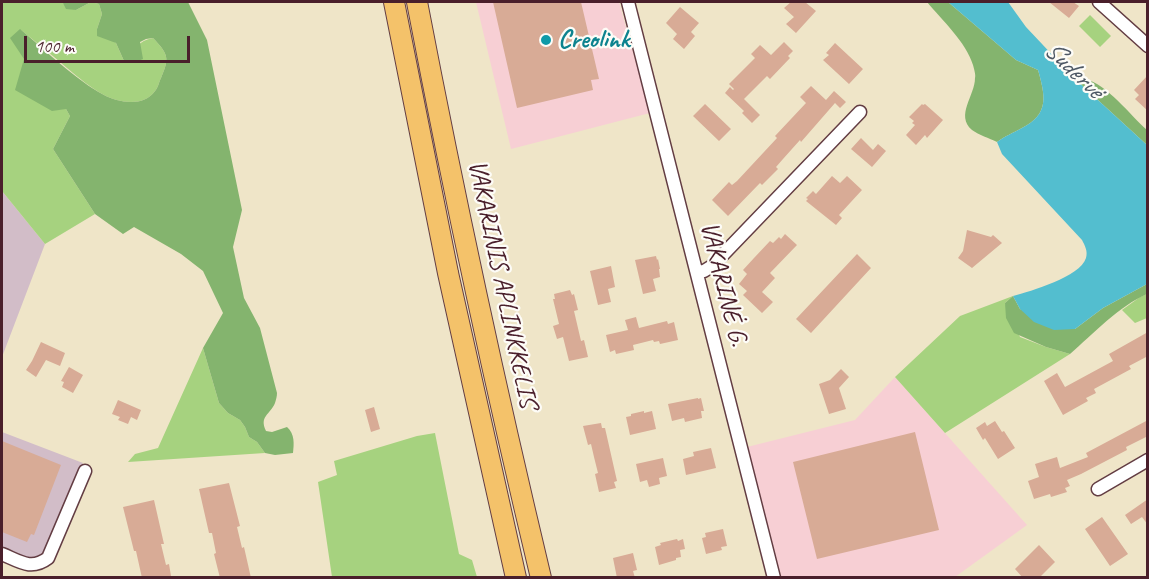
<!DOCTYPE html>
<html>
<head>
<meta charset="utf-8">
<style>
	body { margin:0 }
	#map { position:relative; width:1149px; height:579px; overflow:hidden; background:#efe5c8; font-family:Caveat,sans-serif }
	canvas { display:block }
	.frame { position:absolute; inset:0; border:3px solid #4a1f2b; pointer-events:none }
	.scale { position:absolute; left:24px; top:36px; width:166px; height:27px; box-sizing:border-box; border:3px solid #4a1f2b; border-top:0; padding-left:8px; font-size:18px; line-height:21px; white-space:nowrap; color:#4a1f2b; -webkit-text-stroke:4px #fdfcf7; paint-order:stroke }
</style>
</head>
<body>
<div id="map">
<canvas width="1149" height="579"></canvas>
<div class="frame"></div>
<div class="scale">100 m</div>
</div>
<script>
const c = document.querySelector('canvas').getContext('2d');
c.lineJoin = 'round';
function fill(path, color) { c.fillStyle = color; c.fill(path, 'evenodd'); }
function trace(path, color, width, dash) { c.strokeStyle = color; c.lineWidth = width; c.lineCap = dash ? 'butt' : 'round'; c.setLineDash(dash || []); c.stroke(path); }
function drawText(font, color, halo, rows, align = 'center') {
  c.font = font + ' Caveat,sans-serif'; c.lineWidth = 4.5; c.setLineDash([]); c.textBaseline = 'middle'; c.strokeStyle = halo; c.fillStyle = color; for (const [text, x, y, turn = 0] of rows) {
    c.save(); c.translate(x, y); c.rotate((+turn || 0) * Math.PI / 180); c.textAlign = isNaN(turn) ? turn : align; if (halo) c.strokeText(text, 0, 0); c.fillText(text, 0, 0); c.restore();
  }
}
fill(new Path2D(`
	M476 2H619L650 113 511 149Z
	M895 377 1027 525 955 577H779L747 447 855 420Z`), '#f7cfd4');
fill(new Path2D(`
	M2 191 45 244 2 357Z
	M2 432 83 463 46 553 39 559 31 561 2 549Z`), '#d2bdc8');
fill(new Path2D(`
	M2 2H64L63 3 76 10 91 2 99 4 102 14 97 29 116 43 124 61C133 51 139 40 153 38 168 54 170 57 161 78 159 82 158 88 155 91 144 107 119 103 104 95 91 88 79 78 67 68 52 55 36 42 21 30L70 116 53 149 95 214 45 244 2 191Z
	M1090 15 1111 36 1100 47 1079 26Z
	M1147 294V318L1135 323 1122 310 1140 297Z
	M1013 296 1005 303 1020 337 1046 347 1070 354 945 433 895 377 960 316Z
	M203 348 219 403 228 413 240 420 245 427 249 437 257 442 265 453 128 462 135 454 158 448Z
	M435 433 459 554 472 560 477 577H332L318 482 337 475 334 461 417 436Z`), '#a6d27f');
fill(new Path2D(`
	M64 2H188L207 40 242 210 233 247 244 298 260 328 277 393C277 396 276 400 275 403 270 415 259 416 266 431L272 432 287 427C295 434 294 444 293 453L275 455 265 453 257 442 249 437 245 427 240 420 228 413 219 403 203 348 223 313 203 271 181 254 134 227 123 234 95 214 53 149 70 116 66 109 52 111 15 90 24 59 10 38 20 29C45 50 76 80 104 95 119 103 144 107 155 91 158 88 159 82 161 78 170 57 168 54 153 38L146 39 140 42 143 59 133 63 124 61 116 43 97 36V29L102 14 99 4 91 2 76 10 66 9 63 3Z
	M927 2H948L1016 60 1038 70C1045 95 1050 114 1022 128 1013 133 1005 136 997 142 989 138 979 135 972 130 955 115 975 96 975 78 976 75 974 69 973 65 966 42 942 20 927 2Z
	M1075 79C1076 79 1083 79 1085 79 1107 84 1130 115 1147 130V145Z
	M1147 284V294C1119 306 1093 334 1070 354L1046 347 1014 333 1006 318 1005 303 1013 296 1020 309 1075 329 1103 308Z`), '#84b46e');
fill(new Path2D(`
	M948 2H1008L1026 27 1075 79 1147 145V284L1103 308 1075 329 1054 330 1034 322 1020 309 1013 296C1031 291 1080 277 1086 258 1088 251 1085 246 1082 240L1002 154 997 142C1005 136 1013 133 1022 128 1050 114 1045 95 1038 70L1016 60Z`), '#53becf');
fill(new Path2D(`
	M493 2H581L599 79 591 80 593 90 517 108Z
	M791 2H805L816 11 796 33 786 24 794 17 784 8Z
	M1049 2H1073L1079 6 1069 18Z
	M680 7 699 23 691 32 695 36 684 49 673 39 677 34 666 23Z
	M784 42 793 51 788 56 790 58 770 79 767 76 744 99 760 115 752 123 742 113 744 111 725 93 730 87 733 90 734 89 729 84 755 58 751 54 760 45 771 55Z
	M835 43 863 69 849 84 823 60 829 55 826 53Z
	M1148 75V111L1135 99 1139 95 1134 90Z
	M811 86 826 100 834 91 846 102 840 108 835 103 801 142 800 140 783 159 776 167 778 169 762 185 760 183 728 216 712 200 729 182 732 185 737 181 777 138 775 136 806 103 800 97Z
	M705 104 731 129 719 141 693 116Z
	M922 104 923 105 925 104 943 120 927 138 925 135 916 145 906 135 915 125 912 123 914 121 909 117Z
	M861 138 873 150 878 144 886 151 872 167 851 149Z
	M832 176 840 183 847 176 862 190 839 215 842 218 836 225 806 201 808 199 806 198 813 191 816 194Z
	M967 230 991 237 993 235 1002 243 972 268 958 258 963 251Z
	M785 234 797 245 770 273 775 278 762 292 773 302 762 313 743 295 747 291 739 284 747 274 743 270 754 258 770 241 773 243 779 237 781 239Z
	M857 254 871 268 811 333 796 319Z
	M656 256 657 260 658 259 660 269H659L660 277 653 279 656 291 643 294 635 260Z
	M611 266 615 287 608 289 611 302 598 305 590 271Z
	M570 290 572 295 574 294 578 310 574 311 581 341 584 340 588 357 569 361 563 337 557 339 553 326 559 324 553 299H555L554 294Z
	M636 317 639 328 667 321 668 324 674 322 678 340 660 344 659 341 654 342 653 340 633 345 634 350 616 354 615 350 610 352 606 335 628 330 625 320Z
	M1148 332V356L1129 366 1131 369 1094 389 1096 393 1086 398 1088 401 1063 415 1044 381 1057 373 1065 387 1113 361 1109 354Z
	M41 342 65 353 60 366 46 360 36 377 26 370 32 361Z
	M69 367 83 375 73 393 62 387 64 382 61 381Z
	M841 369 849 377 839 388 846 409 829 414 819 384 830 380Z
	M698 398V399L701 398 704 411H701L702 418 685 422 684 418 672 421 668 404Z
	M118 400 141 410 137 420 131 417 128 424 118 420 120 417 112 414Z
	M374 407 380 429 371 432 365 410Z
	M644 411V413L652 411 656 429 630 435 626 417 631 416V414Z
	M1148 420V436L1126 447 1127 450 1081 474 1067 480 1070 486 1065 488 1067 492 1051 497 1050 494 1034 499 1028 481 1039 477 1035 464 1057 457 1060 468 1088 457 1086 453Z
	M995 421 1002 432 1004 431 1015 448 998 459 985 438 983 440 976 428 985 422 987 426Z
	M601 423 602 428H605L617 481 614 482 616 488 599 492 595 474 598 473 594 457 591 444 588 445 583 426Z
	M915 432 939 530 817 559 793 462Z
	M2 441 61 465 34 535 31 534 27 542 2 532Z
	M711 448 716 468 686 475 683 459 694 456 693 452Z
	M663 458 667 476 659 478 660 484 649 487 647 480 640 482 636 464Z
	M229 483 240 526 237 527 242 548 244 547 251 578H220L214 554 216 553 212 533H209L199 489Z
	M1148 499V525L1142 517 1131 524 1125 515Z
	M154 500 164 544H161L166 565 169 564 171 576 166 578H142L136 551H134L123 507Z
	M1102 517 1128 554 1110 566 1085 529Z
	M723 529 727 546 721 547 722 550 706 554 702 538 706 537 705 533Z
	M677 539 678 541 683 539 685 549 680 550 681 557 676 558V560L659 565 655 547 661 545 660 543Z
	M1039 545 1055 562 1039 578H1023L1015 569Z
	M633 553 637 570 633 571 635 578H617L613 558Z`), '#d8ab96');
const minor = new Path2D(`
	M628 2 774 578
	M1099 2 1148 46
	M697 272 704 271 712 266 860 112
	M1098 489 1148 460
	M2 554C19 561 31 571 48 558L85 471`);
const trunk = new Path2D(`
	M394 2 448 273 516 578
	M417 2C454 195 495 386 541 578`);
trace(minor, '#633d43', 15);
trace(trunk, '#633d43', 22);
trace(minor, '#fff', 12);
trace(trunk, '#f4c26a', 20);
for (const [x, y, r, color] of [
	[546,40,6,"#0f9aa8"]
]) { const dot = new Path2D(); dot.arc(x, y, r, 0, 2 * Math.PI); c.fillStyle = color; c.fill(dot); trace(dot, '#fdfcf7', 2); }
drawText('bold 26px', '#0d838f', '#fdfcf7', [
	["Creolink",558,40]
], 'left');
drawText('26px', '#4a1f2b', '#fdfcf7', [
	["VAKARINIS APLINKKELIS",502,284,78],
	["VAKARINĖ G.",723,284,76]
]);
drawText('italic 27px', '#4d5764', '#fdfcf7', [
	["Sudervė",1073,70,44]
]);
</script>
</body>
</html>
